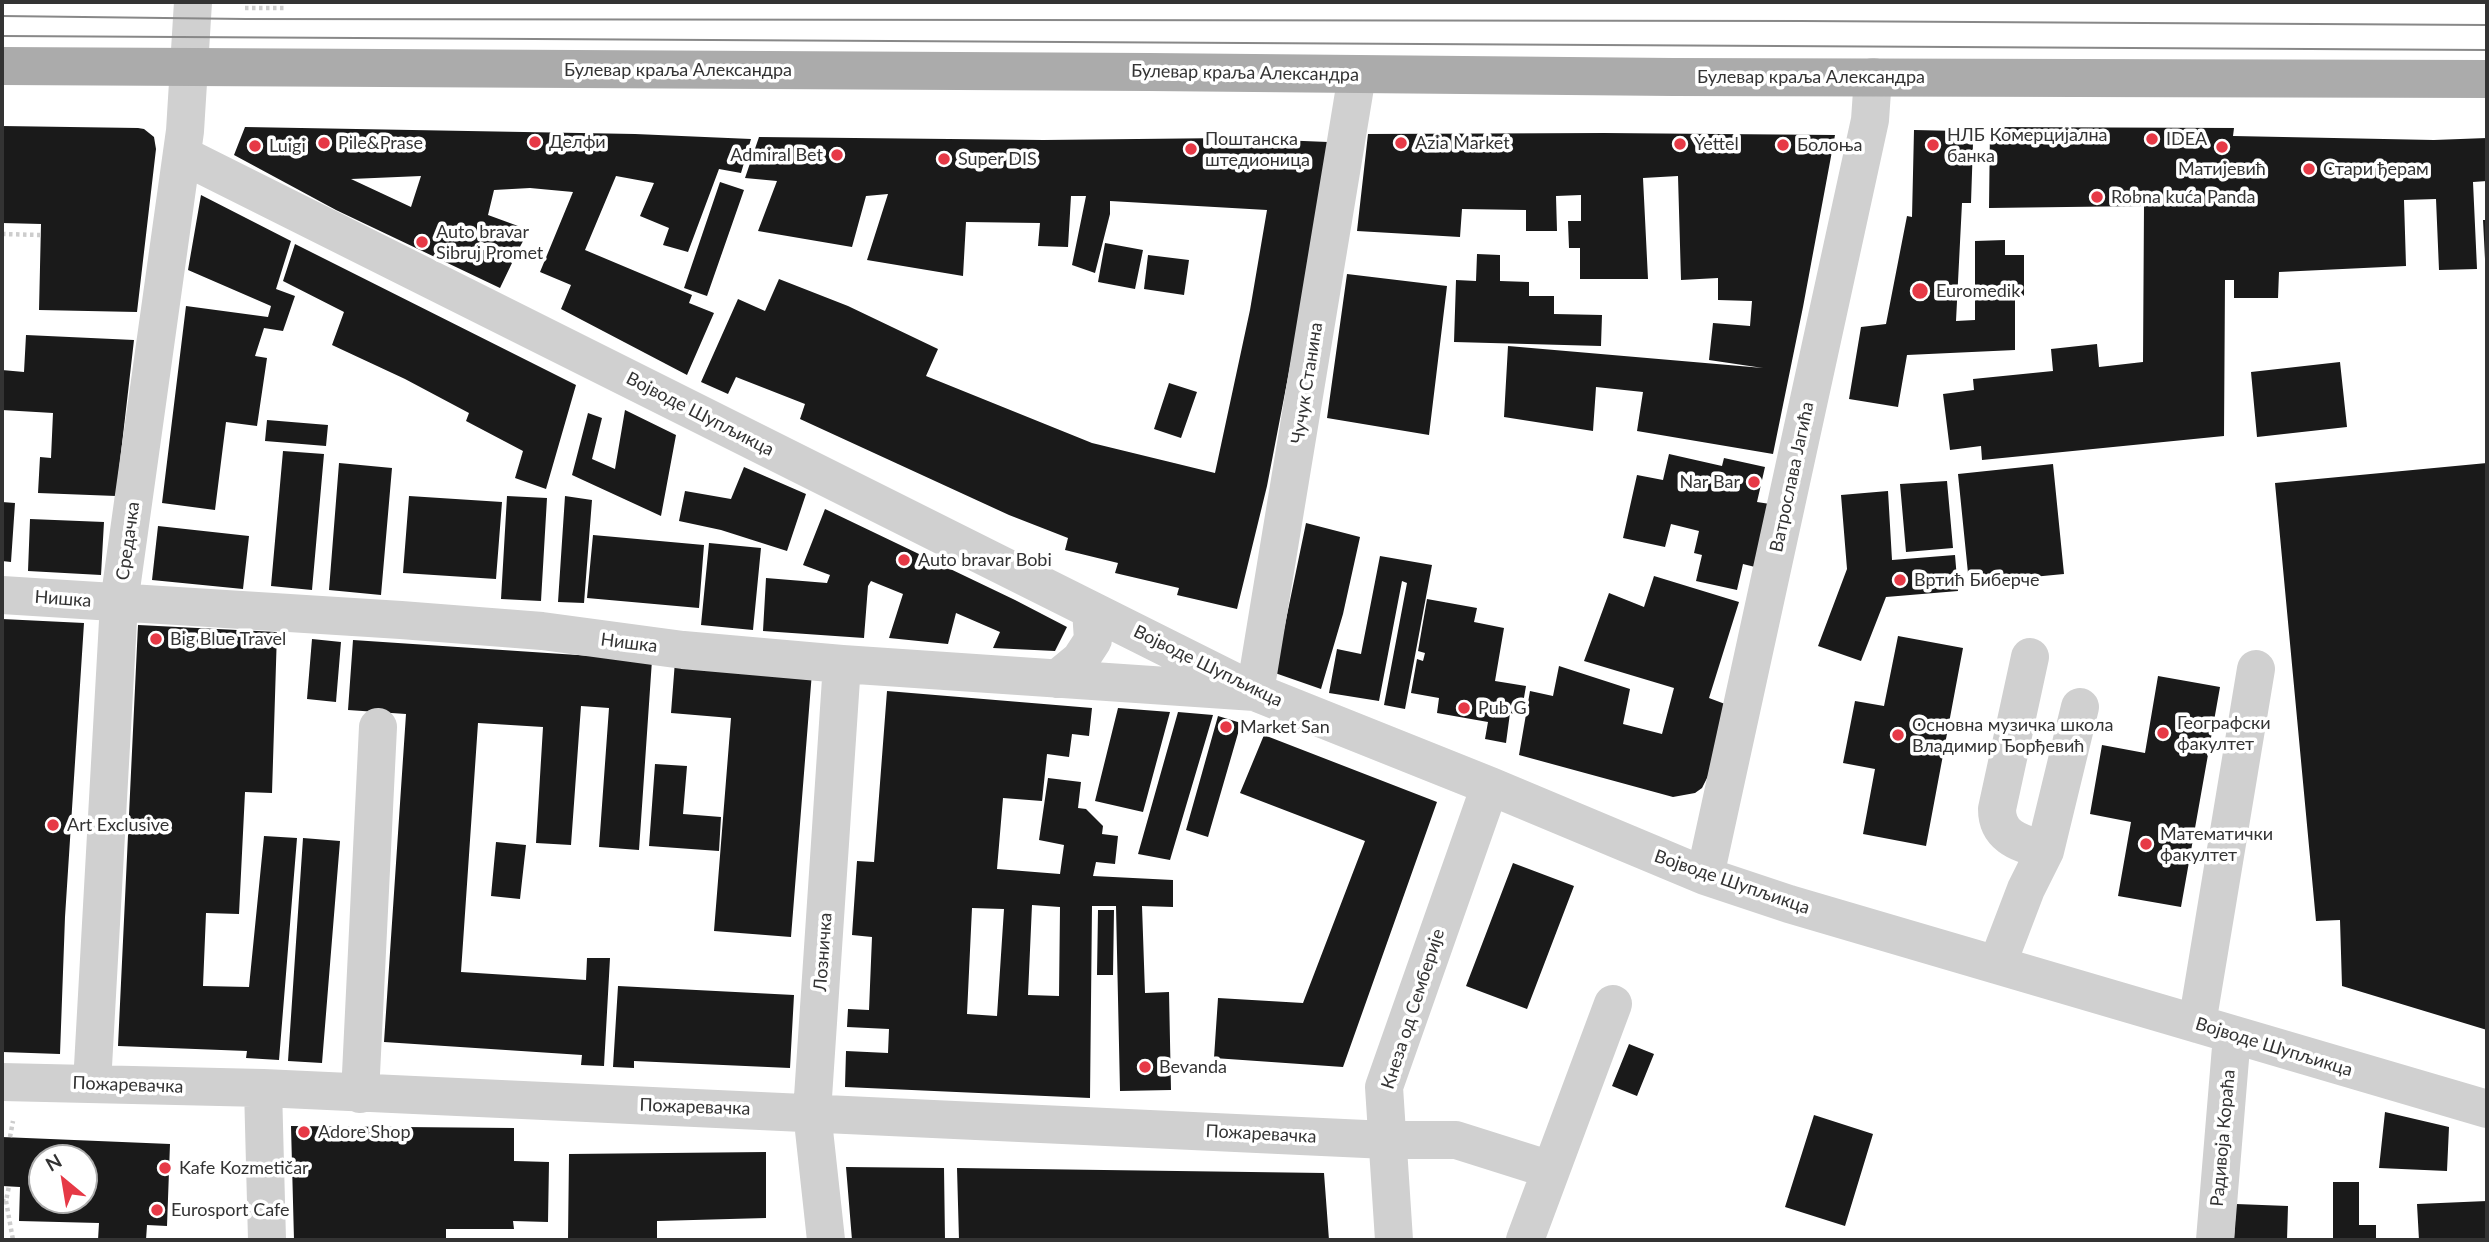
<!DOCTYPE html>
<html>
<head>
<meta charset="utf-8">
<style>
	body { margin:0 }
	#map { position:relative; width:2489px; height:1242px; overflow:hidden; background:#fff; font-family:Lato,sans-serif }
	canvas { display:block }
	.frame { position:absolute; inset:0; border:4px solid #333; pointer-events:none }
	.north { position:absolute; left:28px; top:1144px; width:70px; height:70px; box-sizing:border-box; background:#fff; border:2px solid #adadad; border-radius:50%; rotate:330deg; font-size:19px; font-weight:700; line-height:28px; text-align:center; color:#333 }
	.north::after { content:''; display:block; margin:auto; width:24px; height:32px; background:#e63946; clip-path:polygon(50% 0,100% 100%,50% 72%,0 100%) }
</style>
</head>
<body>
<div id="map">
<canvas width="2489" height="1242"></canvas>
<div class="frame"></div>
<div class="north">N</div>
</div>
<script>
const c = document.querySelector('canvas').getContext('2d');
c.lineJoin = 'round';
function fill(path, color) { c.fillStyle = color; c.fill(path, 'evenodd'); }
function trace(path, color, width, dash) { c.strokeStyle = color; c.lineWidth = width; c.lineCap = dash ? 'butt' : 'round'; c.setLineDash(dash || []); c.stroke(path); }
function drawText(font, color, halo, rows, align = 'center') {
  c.font = font + ' Lato,sans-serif'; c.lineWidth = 7; c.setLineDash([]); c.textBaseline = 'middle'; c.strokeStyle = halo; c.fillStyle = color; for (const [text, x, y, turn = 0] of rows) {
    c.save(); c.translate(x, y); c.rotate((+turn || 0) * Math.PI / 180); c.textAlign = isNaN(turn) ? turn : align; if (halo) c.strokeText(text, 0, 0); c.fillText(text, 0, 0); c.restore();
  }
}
fill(new Path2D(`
	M2 126 138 128 144 129 154 137 156 149 137 312 39 310 41 224 2 223Z
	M245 127 635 134 751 139 741 173 719 169 688 252 663 245 669 228 640 216 654 183 616 176 585 250 692 295 689 303 714 313 687 375 561 309 571 285 540 272 573 192 530 188 494 190 488 215 529 230 515 256 480 241 477 247 512 263 500 288 336 210 234 155ZM421 176 411 207 351 179Z
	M1990 127 2234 128 2233 136 2434 140 2487 138V181L2473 182 2477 269 2439 270 2436 199 2404 200 2406 266 2279 272 2278 298H2234V280H2225L2224 436 1982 460 1981 446 1950 450 1943 394 1974 390 1973 379 2053 371 2051 349 2097 344 2099 367 2143 362 2144 206 1989 208Z
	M1914 130 1960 131V144L1973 143 1971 203H1962L1956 321 1975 320V241L2005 240V255H2024V296H2015V350L1907 355 1898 407 1849 399 1861 327 1886 324 1907 216 1912 217Z
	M1604 133 1835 135 1803 307 1773 454 1637 431 1643 392 1596 387 1593 431 1504 417 1508 346 1763 368 1709 360 1713 323 1750 326 1752 301 1718 300V278L1681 280 1678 176 1643 178 1648 279H1580V248H1569L1568 221H1581V195L1556 196 1557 231H1526V210L1462 209 1460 237 1357 231 1368 134Z
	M759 137 1044 140 1230 138 1328 142 1299 320 1267 486 1237 609 1177 595 1179 588 1115 573 1118 563 1065 550 1068 538 1009 515 800 419 805 404 736 377 728 394 701 382 738 299 765 311 779 279 848 306 938 349 926 376 1092 443 1215 473 1250 310 1267 210 1110 201V214L1095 273 1072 265 1086 196H1071L1068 247 1038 246 1040 223 966 222 963 276 867 260 888 194 866 196 852 247 758 231 777 181 745 178Z
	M720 182 744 190 707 296 684 288Z
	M201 195 291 241 276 289 295 296 283 331 264 328 255 356 267 358 257 426 226 422 215 510 162 503 186 306 268 317 271 306 188 270Z
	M2483 220H2487V259H2485Z
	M1105 243 1143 250 1135 289 1098 282Z
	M295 244 576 385 546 489 515 478 523 451 466 421 469 413 405 379 332 345 344 312 283 281Z
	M1477 254 1500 255V281L1529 282V296H1554V314L1602 315 1601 346 1454 342 1456 280 1476 281Z
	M1148 255 1189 260 1184 295 1144 289Z
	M1347 274 1447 286 1429 435 1327 418Z
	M26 335 134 340 116 496 38 493 40 457 51 458 53 413 2 410V370L24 372Z
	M2340 362 2347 427 2257 437 2251 372Z
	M1169 383 1197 392 1181 438 1154 429Z
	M625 410 676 435 661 516 572 475 588 413 602 418 592 459 615 469Z
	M267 420 328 425 326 446 265 441Z
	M283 451 324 454 312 590 271 586Z
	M1669 454 1722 466 1724 458 1765 467 1757 502 1770 504 1755 567 1743 564 1737 590 1696 581 1702 555 1694 553 1699 531 1671 524 1665 547 1623 538 1637 475 1663 480Z
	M339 463 392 468 381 595 329 590Z
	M2487 463V1030L2342 986 2340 920 2316 921 2275 483Z
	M2053 464 2064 574 1969 583 1958 474Z
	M744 467 806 494 787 551 721 530 679 521 685 491 731 499Z
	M1947 481 1953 548 1906 552 1900 484Z
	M1888 491 1892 560 1955 555 1958 591 1886 597 1861 661 1818 646 1847 569 1841 495Z
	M409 496 502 502 496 579 403 573Z
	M507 496 547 498 541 601 501 599Z
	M565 496 592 500 584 603 558 602Z
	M2 502 15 503 11 562 2 561Z
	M825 509 1015 600 1067 627 1055 651 993 648 1000 632 956 613 948 644 889 638 903 594 871 581 868 586 864 638 763 631 766 578 827 583 830 575 803 565Z
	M30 519 104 522 101 575 28 571Z
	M1306 523 1360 537 1343 614 1321 689 1275 673Z
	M158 526 249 536 243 589 152 580Z
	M593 535 704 545 699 608 587 598Z
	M709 543 761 548 753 630 701 625Z
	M1380 556 1432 565 1405 709 1384 705 1407 583 1402 581 1379 701 1329 693 1337 649 1361 654Z
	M1654 576 1739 602 1709 698 1725 704 1709 774 1702 788 1695 793 1673 797 1519 755 1530 691 1553 696 1559 666 1630 689 1623 724 1662 734 1674 688 1584 661 1609 593 1644 607Z
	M1427 599 1477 608 1474 622 1504 628 1495 681 1526 686 1521 715 1510 713 1506 743 1485 739 1488 722 1437 713 1439 698 1411 693 1417 659 1423 661 1425 653 1418 651Z
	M2 619 84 623 65 917 60 1054 2 1052Z
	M138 625 277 632 272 793 245 792 239 914 206 913 203 986 249 987 264 836 297 838 279 1060 246 1058 247 1051 118 1046Z
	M1898 636 1963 648 1926 846 1863 834 1875 769 1843 763 1855 701 1884 706Z
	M312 639 341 642 336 702 307 699Z
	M353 640 652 660 639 850 599 847 609 708 581 706 571 845 536 843 543 727 478 723 461 972 586 980 587 958H610L604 1066 581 1065 582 1055 384 1042 406 714 348 710Z
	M675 661 812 672 791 937 714 931 731 718 671 713Z
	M2158 676 2220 687 2181 907 2118 896 2131 822 2090 814 2102 745 2145 753Z
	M887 691 1092 708 1089 736 1072 734 1069 757 1047 754 1042 801 1003 798 997 869 1060 874 1064 845 1039 840 1048 778 1081 782 1078 808 1086 809 1103 826 1102 834 1118 836 1115 864 1096 862 1093 876 1173 880V907L1142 906 1145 993 1169 992 1171 1090 1120 1091 1116 906H1092L1090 1098 845 1087 846 1051 888 1053 889 1029 847 1027 848 1009 869 1010 872 937 852 935 857 861 874 862ZM1032 905 1060 907 1059 996 1028 995ZM972 908 1004 909 997 1016 967 1014Z
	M1118 708 1170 712 1143 812 1095 801Z
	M1178 712 1213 715 1170 860 1138 854Z
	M1218 716 1241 723 1208 837 1186 830Z
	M1264 735 1437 802 1343 1067 1214 1058 1218 998 1303 1003 1365 841 1240 793Z
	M655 764 687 766 683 814 721 817 719 851 649 846Z
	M303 838 340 841 322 1063 288 1061Z
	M496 842 526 845 520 899 491 896Z
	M1513 863 1574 886 1527 1009 1466 986Z
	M1098 910H1114L1113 975H1097Z
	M618 986 794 995 790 1068 634 1061V1068L613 1067Z
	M1629 1044 1654 1054 1637 1096 1612 1086Z
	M2385 1112 2449 1127 2447 1171 2379 1168Z
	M1814 1115 1873 1134 1845 1226 1785 1207Z
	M291 1126 514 1128V1161L549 1162 548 1222 513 1221 514 1229H446V1240H294Z
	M2 1137 170 1144 167 1226 147 1225 146 1240H98L99 1223 19 1221 20 1187 2 1186ZM42 1158H84V1200H42Z
	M766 1152V1218L657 1221V1239L568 1240 569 1154Z
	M846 1167 944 1168 945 1240H852Z
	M957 1168 1324 1173 1329 1240H959Z
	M2333 1182H2359V1225H2376V1240H2333Z
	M2487 1201V1240H2419L2417 1204Z
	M2236 1204 2288 1206 2287 1240H2234Z`), '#1a1a1a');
trace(new Path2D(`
	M245 8H287
	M2 234 41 235
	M10 1137 13 1121
	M2 1201H6L9 1186
	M6 1201 13 1240`), '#cdcdcd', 4.5, [3.5, 3.5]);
trace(new Path2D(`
	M182 155 1255 692 1490 786 1705 876 1789 904 2487 1109
	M2 595 401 620 542 631 683 650 842 664 1255 692 1357 75
	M2030 657 1997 809C1997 838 2021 843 2045 851
	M1057 679 1080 660 1093 640 1091 610
	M1705 876 1870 120 1873 77
	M1997 965 2026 889 2045 851 2080 707
	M2197 1024 2256 669
	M2 1082 263 1088 1387 1140H1456L1551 1170
	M92 1084 119 603 185 131 193 2
	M263 1088 267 1240
	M360 1094 378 727
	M826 1240 812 1112 842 664
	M1394 1240 1384 1087 1490 786
	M1525 1240 1613 1004
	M2215 1240 2232 1035`), '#d0d0d0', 38);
trace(new Path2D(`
	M2 66 1149 72 1673 77 2487 79`), '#ababab', 38);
trace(new Path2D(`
	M2 16 246 19 1801 21 2487 25
	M2 36 2487 50`), '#888', 2);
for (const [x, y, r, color] of [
	[2152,139,7,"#e63946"],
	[535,142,7,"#e63946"],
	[324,143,7,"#e63946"],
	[1401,143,7,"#e63946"],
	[1680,144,7,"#e63946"],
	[1783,145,7,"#e63946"],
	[1933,145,7,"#e63946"],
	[255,146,7,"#e63946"],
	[2222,147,7,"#e63946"],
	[1191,149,7,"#e63946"],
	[837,155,7,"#e63946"],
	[944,159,7,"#e63946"],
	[2309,169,7,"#e63946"],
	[2097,197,7,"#e63946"],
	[422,242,7,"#e63946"],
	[1920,291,9,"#e63946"],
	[1754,482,7,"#e63946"],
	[904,560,7,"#e63946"],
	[1900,580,7,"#e63946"],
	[156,639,7,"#e63946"],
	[1464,708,7,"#e63946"],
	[1226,727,7,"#e63946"],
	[2163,733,7,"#e63946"],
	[1898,735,7,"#e63946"],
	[53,825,7,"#e63946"],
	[2146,844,7,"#e63946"],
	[1145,1067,7,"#e63946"],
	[304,1132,7,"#e63946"],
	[165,1168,7,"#e63946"],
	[157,1210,7,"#e63946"]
]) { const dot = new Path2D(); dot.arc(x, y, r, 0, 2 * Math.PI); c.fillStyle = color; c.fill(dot); trace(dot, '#fff', 2.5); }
drawText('18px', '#333', '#fff', [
	["Булевар краља Александра",678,70],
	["Булевар краља Александра",1245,73,1],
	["Булевар краља Александра",1811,77],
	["Чучук Станина",1307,383,-81],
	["Војводе Шупљикца",700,414,27],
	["Ватрослава Јагића",1792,477,-78],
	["Средачка",128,541,-82],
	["Нишка",63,599,4],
	["Нишка",629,643,7],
	["Војводе Шупљикца",1208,666,26],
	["Војводе Шупљикца",1732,882,19],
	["Лозничка",823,952,-86],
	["Кнеза од Семберије",1413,1009,-72],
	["Војводе Шупљикца",2274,1047,17],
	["Пожаревачка",128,1085,2],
	["Пожаревачка",695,1107,2],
	["Пожаревачка",1261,1134,3],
	["Радивоја Кораћа",2223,1138,-85]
]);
drawText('18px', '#333', '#fff', [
	["НЛБ Комерцијална",1947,135],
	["банка",1947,156],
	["Поштанска",1205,139],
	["штедионица",1205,160],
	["IDEA",2166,139],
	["Делфи",549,142],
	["Pile&Prase",338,143],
	["Azia Market",1415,143],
	["Yettel",1694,144],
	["Болоња",1797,145],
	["Luigi",269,146],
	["Admiral Bet",823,155,"right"],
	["Super DIS",958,159],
	["Матијевић",2222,169,"center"],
	["Стари ђерам",2323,169],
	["Robna kuća Panda",2111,197],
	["Auto bravar",436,232],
	["Sibruj Promet",436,253],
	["Euromedik",1936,291],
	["Nar Bar",1740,482,"right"],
	["Auto bravar Bobi",918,560],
	["Вртић Биберче",1914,580],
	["Big Blue Travel",170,639],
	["Pub G",1478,708],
	["Географски",2177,723],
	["факултет",2177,744],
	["Основна музичка школа",1912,725],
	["Владимир Ђорђевић",1912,746],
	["Market San",1240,727],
	["Art Exclusive",67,825],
	["Математички",2160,834],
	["факултет",2160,855],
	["Bevanda",1159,1067],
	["Adore Shop",318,1132],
	["Kafe Kozmetičar",179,1168],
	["Eurosport Cafe",171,1210]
], 'left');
</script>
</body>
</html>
